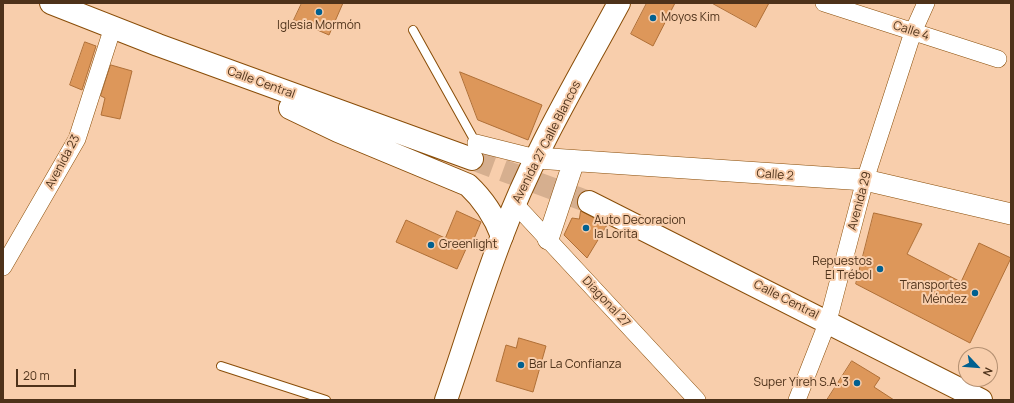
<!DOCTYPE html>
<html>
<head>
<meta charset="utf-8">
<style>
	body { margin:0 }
	#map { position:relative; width:1014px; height:403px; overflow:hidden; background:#f8ceac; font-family:Manrope,sans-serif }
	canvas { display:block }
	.frame { position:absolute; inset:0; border:4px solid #4e321a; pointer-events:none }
	.north { position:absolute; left:958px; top:347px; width:40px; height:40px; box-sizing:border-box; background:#f8ceac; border:1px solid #b49072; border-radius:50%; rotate:116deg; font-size:11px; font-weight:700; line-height:16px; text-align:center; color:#4e321a }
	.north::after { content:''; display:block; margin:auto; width:14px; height:18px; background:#006090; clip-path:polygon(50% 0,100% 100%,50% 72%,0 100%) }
	.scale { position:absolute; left:16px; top:369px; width:60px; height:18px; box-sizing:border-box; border:2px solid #4e321a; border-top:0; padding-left:5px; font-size:12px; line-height:14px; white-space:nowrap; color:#4e321a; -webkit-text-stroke:3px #f8ceac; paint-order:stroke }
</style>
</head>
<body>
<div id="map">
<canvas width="1014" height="403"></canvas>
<div class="frame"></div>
<div class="north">N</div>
<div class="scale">20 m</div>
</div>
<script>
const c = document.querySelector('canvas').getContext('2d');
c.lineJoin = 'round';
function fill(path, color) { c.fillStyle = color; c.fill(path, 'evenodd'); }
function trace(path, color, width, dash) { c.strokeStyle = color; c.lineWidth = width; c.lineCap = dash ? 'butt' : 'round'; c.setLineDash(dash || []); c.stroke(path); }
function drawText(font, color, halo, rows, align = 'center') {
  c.font = font + ' Manrope,sans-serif'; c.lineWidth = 4; c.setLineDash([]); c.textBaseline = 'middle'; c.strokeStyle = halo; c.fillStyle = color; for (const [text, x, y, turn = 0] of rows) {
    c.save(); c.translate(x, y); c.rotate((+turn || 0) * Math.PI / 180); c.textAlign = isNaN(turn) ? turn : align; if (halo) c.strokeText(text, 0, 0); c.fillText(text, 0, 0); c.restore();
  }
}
const building = new Path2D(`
	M302 3H343L329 35 294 20Z
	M647 3H675L653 46 631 34Z
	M712 3H769L756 27Z
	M85 42 96 46 82 90 70 85Z
	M111 65 132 71 120 119 101 115 105 98 101 96Z
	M460 72 542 105 528 140 478 120Z
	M457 211 481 222 473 241 470 240 457 269 396 242 406 220 445 238Z
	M581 211 607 225 587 258 564 235 572 218 579 219Z
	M874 213 922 224 907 254 961 282 979 243 1011 258 970 343 856 284Z
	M519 338 546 346 533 392 496 381 506 345 516 348Z
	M852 361 880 378 874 387 894 400H827Z`);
fill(building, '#dd975a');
trace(building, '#af6f36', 1);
trace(new Path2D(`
	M472 159 589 202`), '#d6af8f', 22, [22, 11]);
const service = new Path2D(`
	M413 30 476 143
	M221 366 326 400`);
const minor = new Path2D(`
	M824 3 998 59
	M476 143 536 158
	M515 204 697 400
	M3 267 77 139 113 27
	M797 400 828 321 865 180 913 32 926 3`);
const tertiary = new Path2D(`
	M536 158 865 180 1011 214
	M548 239 574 161`);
const secondary = new Path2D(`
	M446 400C465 345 481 290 502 236 532 155 578 79 619 3`);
const primary = new Path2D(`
	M51 3 158 45 472 159
	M290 108 338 131 468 185C484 200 494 215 502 236
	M589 202 981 400`);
trace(service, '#894d08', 10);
trace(minor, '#894d08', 18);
trace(tertiary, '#894d08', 22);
trace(secondary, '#894d08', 24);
trace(primary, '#894d08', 24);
trace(service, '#fff', 8);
trace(minor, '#fff', 17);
trace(tertiary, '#fff', 21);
trace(secondary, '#fff', 22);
trace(primary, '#fff', 22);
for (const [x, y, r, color] of [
	[319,12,4,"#006090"],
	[653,18,4,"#006090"],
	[586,228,4,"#006090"],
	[431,245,4,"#006090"],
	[880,269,4,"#006090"],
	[975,293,4,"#006090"],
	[521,365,4,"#006090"],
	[857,383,4,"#006090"]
]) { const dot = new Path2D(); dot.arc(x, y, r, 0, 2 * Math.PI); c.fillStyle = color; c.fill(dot); trace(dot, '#f8ceac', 1.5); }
drawText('12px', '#4e321a', '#f8ceac', [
	["Moyos Kim",661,18],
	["Iglesia Mormón",319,26,"center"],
	["Auto Decoracion",594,221],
	["la Lorita",594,235],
	["Greenlight",439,245],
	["Repuestos",872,262,"right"],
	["El Trébol",872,276,"right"],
	["Transportes",967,286,"right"],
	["Méndez",967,300,"right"],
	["Bar La Confianza",529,365],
	["Super Yireh S.A. 3",849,383,"right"]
], 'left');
drawText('12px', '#4e321a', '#f8ceac', [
	["Calle 4",911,31,18],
	["Calle Central",261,83,20],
	["Avenida 27 Calle Blancos",547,142,-63],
	["Avenida 23",63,162,-62],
	["Calle 2",775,175,4],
	["Avenida 29",860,201,-75],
	["Calle Central",786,300,27],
	["Diagonal 27",606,302,47]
]);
</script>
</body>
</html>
